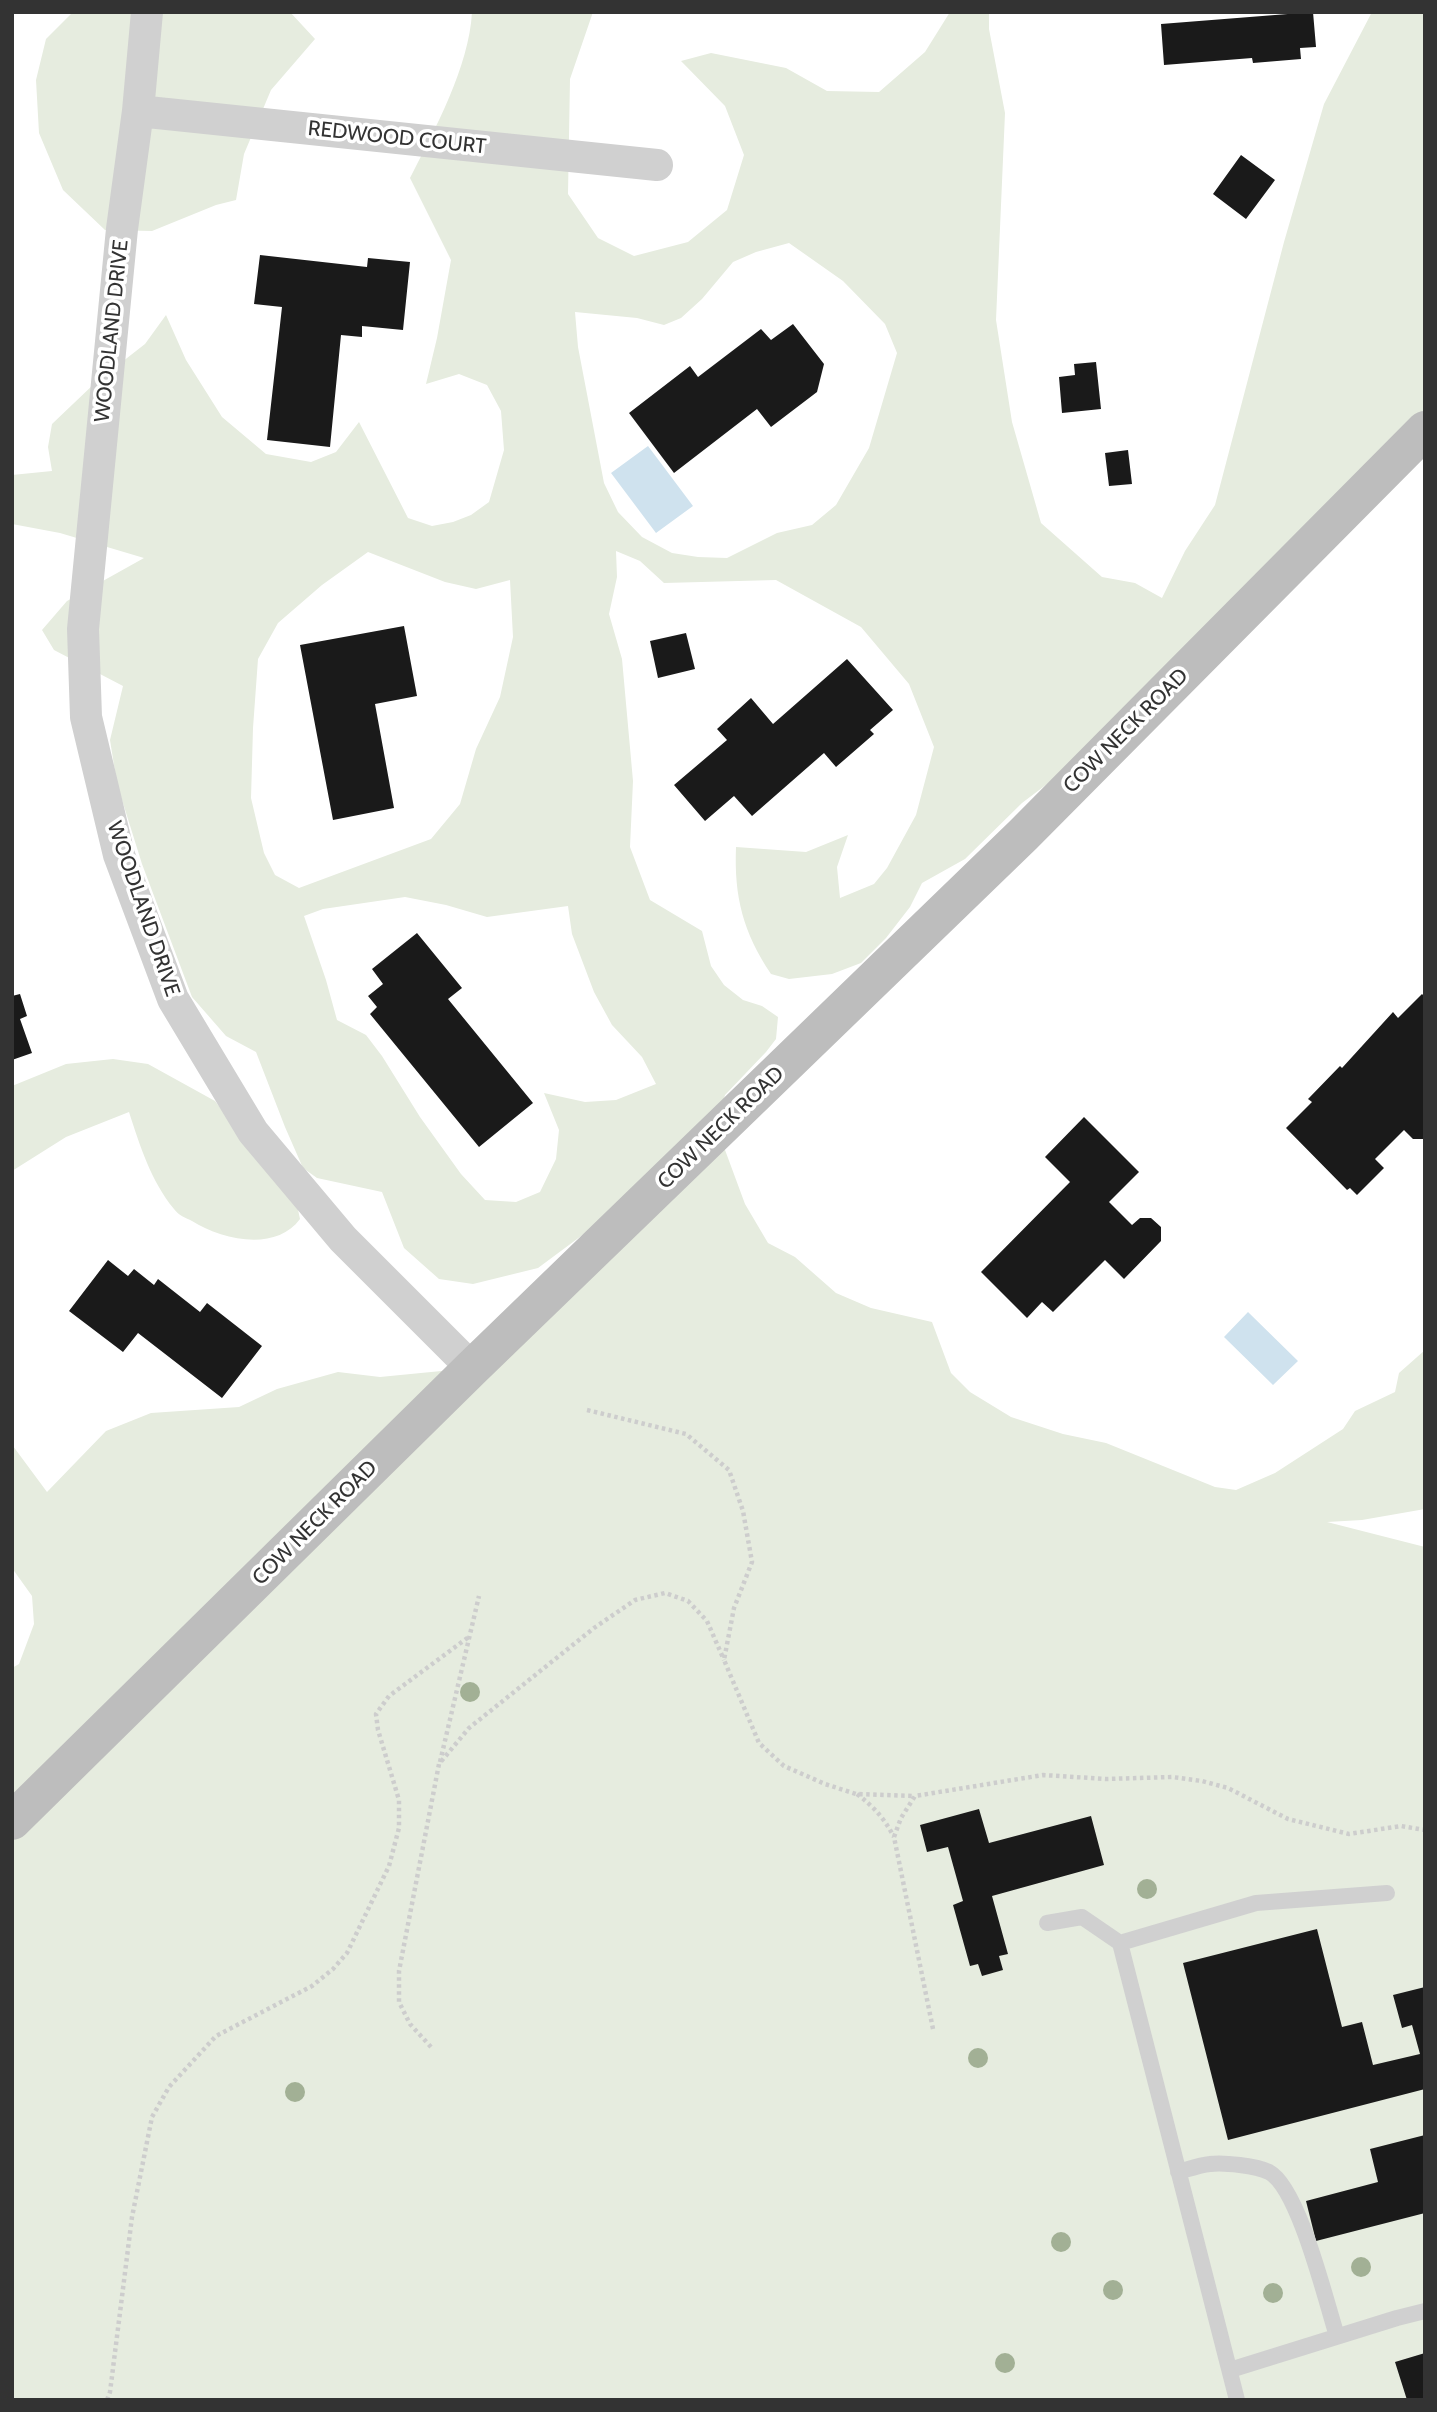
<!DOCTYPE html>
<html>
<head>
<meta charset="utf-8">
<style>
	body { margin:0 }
	#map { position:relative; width:1437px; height:2412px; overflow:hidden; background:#fff; font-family:Cabin,sans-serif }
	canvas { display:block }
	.frame { position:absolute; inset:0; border:14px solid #333; pointer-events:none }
</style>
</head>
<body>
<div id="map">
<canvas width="1437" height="2412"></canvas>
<div class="frame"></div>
</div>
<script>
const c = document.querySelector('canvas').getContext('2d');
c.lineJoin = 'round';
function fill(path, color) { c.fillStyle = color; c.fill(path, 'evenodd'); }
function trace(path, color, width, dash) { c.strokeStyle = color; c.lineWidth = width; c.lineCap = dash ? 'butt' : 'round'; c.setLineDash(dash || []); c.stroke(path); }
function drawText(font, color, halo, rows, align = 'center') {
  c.font = font + ' Cabin,sans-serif'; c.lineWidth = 7; c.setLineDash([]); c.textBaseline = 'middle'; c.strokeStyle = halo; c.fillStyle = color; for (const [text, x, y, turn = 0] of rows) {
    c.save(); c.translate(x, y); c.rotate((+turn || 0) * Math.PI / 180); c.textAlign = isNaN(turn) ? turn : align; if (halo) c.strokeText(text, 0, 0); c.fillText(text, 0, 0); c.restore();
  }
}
fill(new Path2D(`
	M73 12H290L315 39 271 90 244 154 236 200 216 205 152 231 105 230 63 190 39 133 36 80 46 39Z
	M472 12H593L570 79 568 194 598 238 634 256 688 242 727 210 744 155 725 106 681 61 711 53 786 68 827 91 879 92 925 52 950 12H989V29L1005 113 996 320 1012 422 1041 523 1102 577 1135 583 1162 598 1185 551 1215 505 1284 242 1324 104 1372 12H1425V413L1059 775 1022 803 965 859 922 883 910 907 886 938 861 963 832 974 789 979 771 974C743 932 734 897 736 847L806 852 848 835 837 867 840 898 874 884 887 868 916 815 934 747 909 684 861 627 776 580 664 583 640 561 616 551 617 577 609 614 622 659 633 781 630 847 650 900 702 931 711 966 724 985 743 1000 762 1006 778 1017 776 1039 766 1052 725 1095 721 1110 718 1131 745 1204 768 1243 795 1257 836 1293 871 1308 932 1322 951 1373 970 1392 1011 1417 1063 1434 1106 1443 1215 1487 1236 1490 1275 1473 1343 1429 1355 1411 1395 1392 1399 1373 1425 1350V1509L1362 1520 1327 1522 1425 1547V2400H12V1668L19 1664 34 1624 32 1596 12 1568V1398L13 1446 47 1492 106 1431 151 1413 239 1407 277 1389 338 1372 380 1377 472 1368 604 1219 538 1268 473 1284 439 1279 404 1248 382 1192 317 1178 303 1168 285 1127 256 1052 226 1036 192 997 142 864 117 784 110 740 123 686 54 650 42 630 67 601 144 558 60 533 12 524V475L52 471 48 447 52 424 95 383 145 344 166 315 186 360 222 417 266 454 311 462 336 452 359 422 408 518 432 526 453 522 471 515 489 502 504 450 501 411 487 385 459 374 426 384 437 338 451 260 410 178C435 129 469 67 472 12ZM789 243 843 281 885 324 897 353 869 448 836 505 812 525 777 533 727 558 698 557 672 553 642 537 618 512 604 483 578 347 575 312 637 318 664 325 681 318 702 299 733 262 756 252ZM368 552 445 582 476 589 510 580 513 637 500 697 476 749 460 804 431 839 299 888 275 875 264 853 251 798 253 728 258 659 278 623 322 585ZM405 897 446 905 487 917 568 906 572 934 594 992 612 1025 642 1057 656 1084 616 1100 585 1102 544 1093 559 1130 556 1159 540 1192 516 1202 485 1200 461 1174 420 1117 382 1056 366 1035 337 1020 326 980 304 916 323 909Z
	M113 1059 148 1064 215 1101 297 1205 300 1219C276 1252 222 1240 192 1221 186 1218 178 1215 174 1209 151 1181 140 1146 129 1112L66 1137 12 1171V1086L66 1064Z`), '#e6ecdf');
fill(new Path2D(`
	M648 446 693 506 656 533 611 473Z
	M1248 1312 1298 1361 1273 1385 1224 1337Z`), '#cfe2ee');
fill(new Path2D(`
	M1313 12 1316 47 1300 48 1301 59 1253 63 1252 58 1164 65 1161 24Z
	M1241 155 1275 180 1246 219 1213 194Z
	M260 255 367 267 368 258 410 262 403 330 362 326V337L341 335 330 447 267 440 282 307 254 304Z
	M793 324 824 364 817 392 771 427 757 409 674 473 629 413 690 366 698 377 761 329 771 340Z
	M1096 362 1101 409 1062 413 1059 377 1075 375 1074 364Z
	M1128 450 1132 484 1109 486 1105 453Z
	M404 626 417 696 375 704 394 808 333 820 300 645Z
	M686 633 695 669 658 678 650 641Z
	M847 659 893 710 870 730 874 734 836 767 824 753 752 816 734 796 705 821 674 785 727 740 717 729 751 698 773 724Z
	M417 933 462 988 448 999 533 1103 479 1147 370 1014 377 1007 368 996 383 984 372 969Z
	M20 994 27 1016 20 1019 32 1053 12 1060V996Z
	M1422 994 1425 997V1110L1423 1112 1425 1114V1136L1423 1139H1413L1404 1130 1375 1159 1384 1168 1357 1195 1350 1188 1347 1190 1286 1128 1312 1102 1308 1099 1340 1066 1342 1068 1393 1012 1398 1018Z
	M1084 1117 1139 1172 1109 1202 1132 1225 1140 1218H1151L1161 1227V1241L1124 1279 1105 1260 1053 1312 1042 1302 1027 1318 981 1272 1070 1182 1045 1157Z
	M108 1260 128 1276 134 1269 154 1285 158 1279 200 1312 207 1303 262 1346 222 1398 138 1333 123 1352 69 1311Z
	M979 1809 989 1843 1091 1816 1104 1865 992 1896 1008 1954 999 1956 1003 1970 982 1976 978 1964 970 1966 953 1905 963 1901 948 1847 927 1852 920 1825Z
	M1317 1929 1342 2027 1362 2022 1373 2065 1420 2054 1412 2025 1402 2028 1393 1995 1425 1987V2089L1228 2140 1183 1963Z
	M1425 2135V2213L1316 2241 1306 2201 1378 2182 1370 2149Z
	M1425 2353V2400H1407L1395 2362Z`), '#1a1a1a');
trace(new Path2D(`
	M587 1410 686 1434 729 1470 743 1511 752 1562 734 1608 724 1660 759 1743 784 1766 825 1784 856 1794 914 1796
	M440 1762 479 1596
	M857 1794C874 1807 884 1818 894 1837
	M933 2029 894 1837 901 1818 915 1796 1043 1775 1106 1779 1172 1777 1202 1781 1228 1788 1288 1819 1349 1834 1401 1826 1425 1830
	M431 2047 410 2024 399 2002V1971L439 1764 469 1728 594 1628 635 1600 665 1593 688 1601 707 1621 724 1660
	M107 2400 110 2392 132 2217 152 2117 169 2087 216 2036 312 1986 333 1969 347 1953 389 1866 399 1828V1800L378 1730 376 1714 389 1696 470 1636`), '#cdcdcd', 4.5, [3.5, 3.5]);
trace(new Path2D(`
	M1047 1923 1082 1917 1120 1943 1256 1903 1387 1893
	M1120 1943 1237 2400
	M1178 2172C1189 2169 1200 2165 1210 2164 1223 2162 1257 2166 1269 2172 1299 2188 1326 2302 1337 2336
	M1230 2370 1397 2318 1425 2311`), '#d0d0d0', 16);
trace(new Path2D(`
	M147 12 138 111 122 229 83 629 86 717 119 855 173 999 253 1132 343 1239 472 1368
	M138 111 657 165`), '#d0d0d0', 32);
trace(new Path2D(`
	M12 1821 472 1368 1023 835 1425 430`), '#bdbdbd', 38);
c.fillStyle = '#a2b095';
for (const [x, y] of [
	[470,1692],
	[1147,1889],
	[978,2058],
	[295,2092],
	[1061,2242],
	[1361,2267],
	[1113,2290],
	[1273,2293],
	[1005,2363]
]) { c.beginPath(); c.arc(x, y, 10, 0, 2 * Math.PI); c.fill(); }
drawText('21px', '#333', '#fff', [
	["REDWOOD COURT",397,138,6],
	["WOODLAND DRIVE",112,331,-84],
	["COW NECK ROAD",1126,731,-45],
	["WOODLAND DRIVE",143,909,71],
	["COW NECK ROAD",721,1128,-44],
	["COW NECK ROAD",315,1523,-45]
]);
</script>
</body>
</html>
